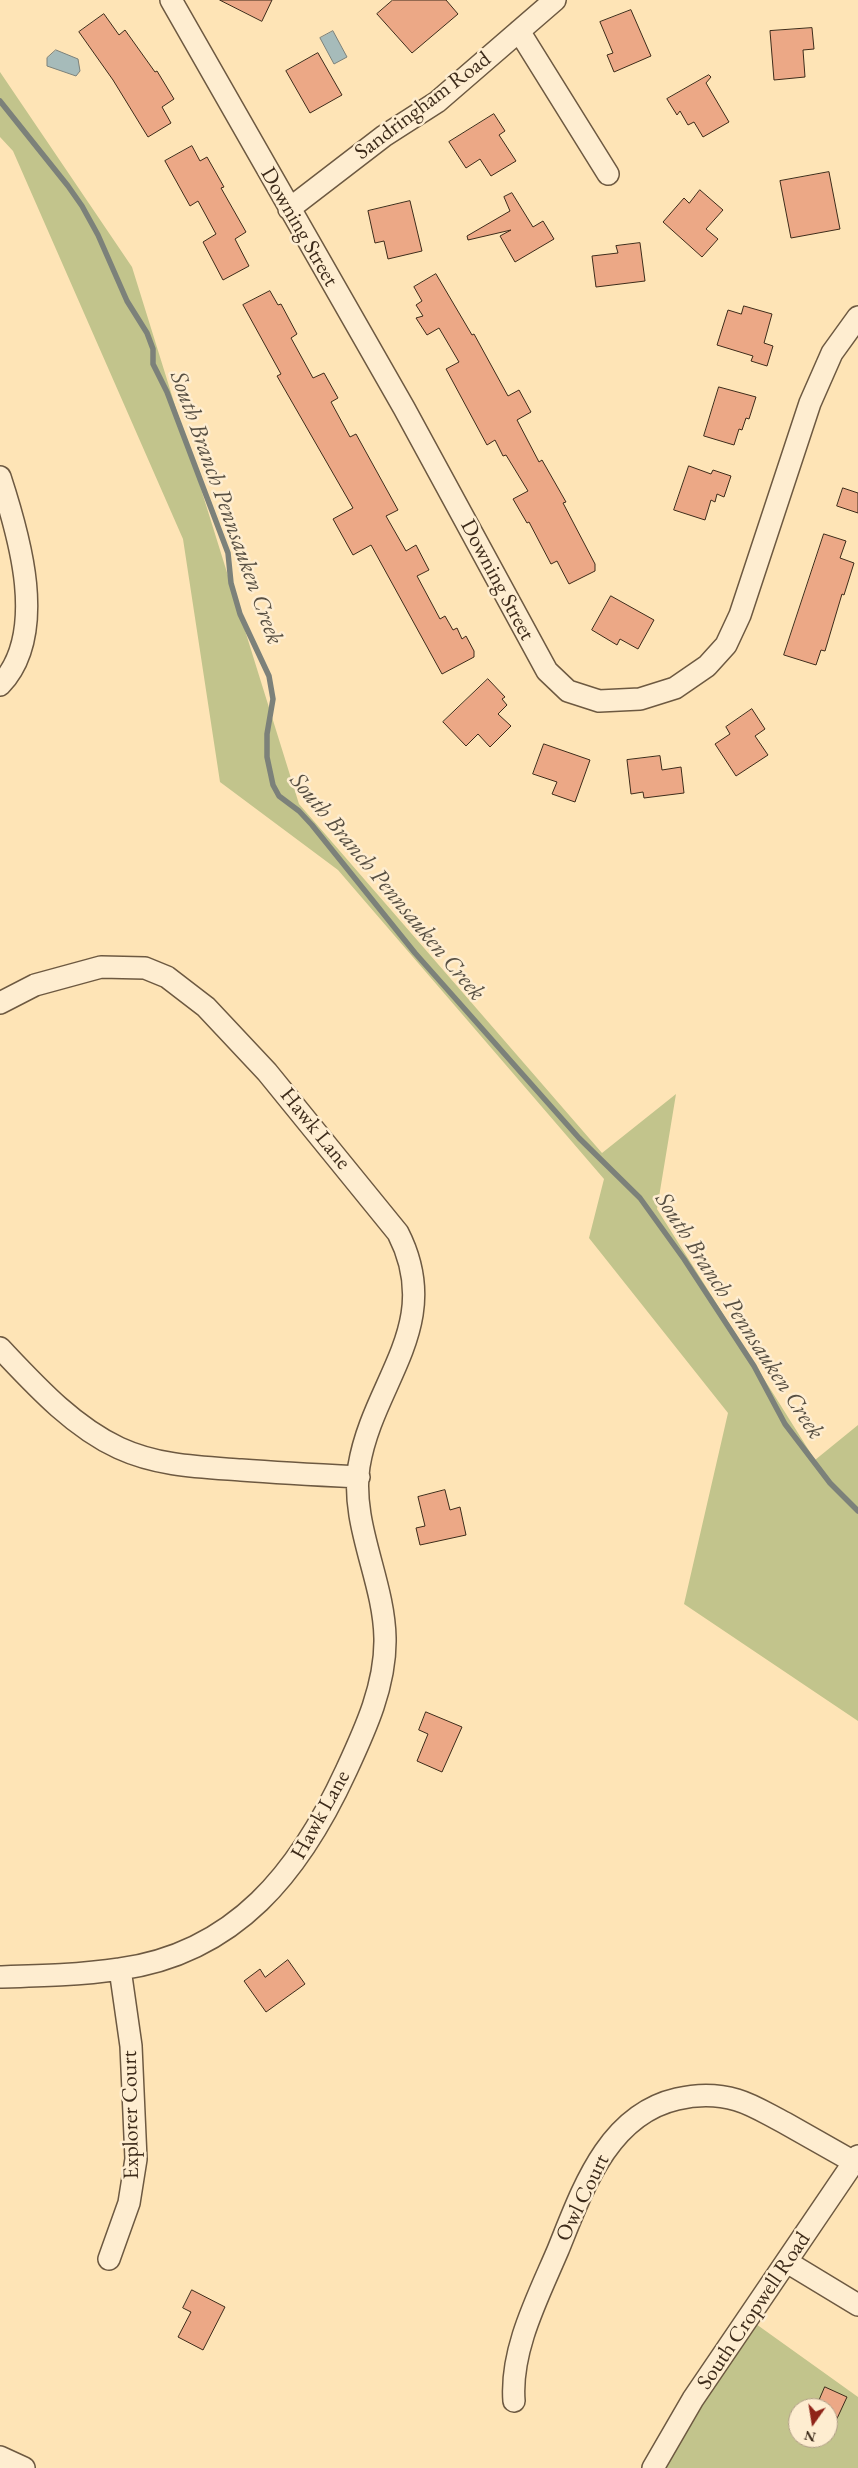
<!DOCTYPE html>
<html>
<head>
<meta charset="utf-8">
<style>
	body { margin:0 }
	#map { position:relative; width:858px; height:2468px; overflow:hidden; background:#fee4b6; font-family:"EB Garamond",serif }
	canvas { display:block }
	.north { position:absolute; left:788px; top:2398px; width:50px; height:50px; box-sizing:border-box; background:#feedd0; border:1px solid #b19f87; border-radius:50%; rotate:193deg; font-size:14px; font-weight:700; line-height:20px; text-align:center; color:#3d2b1a }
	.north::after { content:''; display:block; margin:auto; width:18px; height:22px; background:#8f2418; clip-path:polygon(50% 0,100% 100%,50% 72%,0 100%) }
</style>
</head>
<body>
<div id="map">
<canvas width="858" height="2468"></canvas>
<div class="north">N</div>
</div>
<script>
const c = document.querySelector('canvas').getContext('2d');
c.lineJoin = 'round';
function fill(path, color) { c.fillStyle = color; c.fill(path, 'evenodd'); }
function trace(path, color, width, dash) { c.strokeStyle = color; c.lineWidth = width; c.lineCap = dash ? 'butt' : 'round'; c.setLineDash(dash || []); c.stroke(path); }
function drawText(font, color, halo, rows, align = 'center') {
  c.font = font + ' "EB Garamond",serif'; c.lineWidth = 5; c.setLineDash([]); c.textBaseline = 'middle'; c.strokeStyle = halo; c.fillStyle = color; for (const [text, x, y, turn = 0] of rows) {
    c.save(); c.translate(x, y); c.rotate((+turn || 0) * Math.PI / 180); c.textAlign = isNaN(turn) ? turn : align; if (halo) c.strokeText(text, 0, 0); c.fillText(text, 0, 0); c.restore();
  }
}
fill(new Path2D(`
	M0 72 132 267 299 804 602 1153 676 1094 657 1209 815 1460 858 1425V1721L684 1604 728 1413 589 1238 604 1179 338 870 220 782 183 539 13 151 0 137Z
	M749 2319 858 2397V2468H653ZM798 2408H828V2438H798Z`), '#c2c48c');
const water = new Path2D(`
	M333 31 347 57 334 64 320 38Z
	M56 50 78 59 80 71 76 76 47 66V58Z`);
fill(water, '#a6bbba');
trace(water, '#7c817a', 1);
trace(new Path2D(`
	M0 101 68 186 82 206 98 235 127 301 147 333 153 349V364L167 392 228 553 231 583 240 614 269 676 273 699 267 734V757L273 785 279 796 299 811 312 825 415 953 579 1138 640 1198 684 1259 754 1366 785 1424 830 1483 858 1511`), '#7c817a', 5.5);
const building = new Path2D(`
	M220 0H272L262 21Z
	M393 0H446L458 14 412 53 377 14Z
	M631 10 651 56 614 72 607 55 613 53 600 22Z
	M104 14 119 35 125 30 155 72 157 71 174 99 162 107 171 123 148 137 113 80 79 32Z
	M812 28 814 49 803 50 805 77 774 80 770 31Z
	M318 53 342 95 310 113 286 71Z
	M709 75 711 77 706 83 729 122 703 137 694 122 688 125 680 111 677 115 667 99Z
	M494 114 505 131 499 135 516 161 491 176 480 159 466 168 449 142Z
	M192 146 200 161 207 157 224 187 221 188 246 232 235 239 249 266 223 280 203 242 216 234 198 201 190 206 165 161Z
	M829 172 840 229 791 238 780 181Z
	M700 190 723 210 706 229 718 239 702 257 663 222 684 198 689 203Z
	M512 193 533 227 543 221 554 239 515 262 500 236 511 230 468 240 467 236 510 211 504 197Z
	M410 201 422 251 388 259 384 241 375 243 368 211Z
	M640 243 645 281 596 287 592 256 618 253 616 246Z
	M436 274 472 335 474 334 508 396 519 390 531 412 517 420 539 462 542 460 566 502 563 503 595 564V571L569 584 557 561 551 564 529 522 527 523 513 499 528 491 506 455 503 456 495 440 487 445 446 369 459 362 439 328 427 335 416 318 423 316 416 305 422 301 414 287Z
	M270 291 278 305 281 304 297 334 291 338 313 378 324 373 338 398 331 402 350 437 356 434 398 510 386 516 406 551 416 545 429 570 417 576 440 619 445 616 453 630 457 628 462 639 466 636 474 651V657L442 674 371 545 353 555 333 519 353 508 277 376 281 374 243 305Z
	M744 306 772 314 764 343 773 346 767 366 751 361 753 356 717 345 728 310 741 314Z
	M719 387 756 397 749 419 746 418 742 430 739 429 734 445 704 436Z
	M689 466 711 474 713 470 731 476 724 497 717 494 715 502 711 500 705 520 674 510Z
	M843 488 858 493V513L837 506Z
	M824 534 846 541 840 558 854 563 844 595 842 594 825 651 821 650 816 665 784 655Z
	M611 596 654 620 638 649 620 639 617 645 592 630Z
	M488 679 505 697 502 699 507 705 498 714 511 726 490 747 478 734 466 746 443 722Z
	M752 709 765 729 755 736 768 755 736 776 715 744 730 734 726 727Z
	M544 744 590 760 575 802 552 794 557 782 533 774Z
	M660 756 662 770 681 767 684 793 644 798 643 792 631 794 627 760Z
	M445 1490 450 1510 460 1507 466 1535 420 1545 416 1528 425 1526 418 1497Z
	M426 1712 462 1727 442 1772 417 1761 428 1734 419 1730Z
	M288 1960 305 1984 266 2012 244 1981 260 1969 265 1977Z
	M192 2290 225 2307 203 2350 178 2337 191 2312 183 2308Z
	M825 2387 847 2397 828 2438V2408H816Z`);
fill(building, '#eca886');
trace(building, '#3d2b1a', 1);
const minor = new Path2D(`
	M171 0 404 408 547 671 568 691 599 701 640 699 675 688 707 666 726 645 740 615 810 403 832 353 858 317
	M519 31 608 174
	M289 209 384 136 437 102 555 0
	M0 477C19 535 49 634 0 685
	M0 1003 35 985 101 967 145 968 167 977 206 1007 267 1072 398 1233C445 1325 373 1381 359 1466 350 1524 384 1580 385 1638 386 1685 365 1730 346 1771 300 1871 236 1953 120 1969 81 1975 39 1976 0 1977
	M0 1348C35 1385 72 1426 119 1448 158 1466 199 1467 241 1470 280 1473 319 1475 359 1477
	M109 2259 129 2203 136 2159 131 2046 120 1969
	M787 2262 858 2305
	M514 2401C510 2350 538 2297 558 2250 582 2191 607 2115 677 2099 698 2094 717 2094 737 2100 754 2105 769 2115 785 2123 808 2136 831 2149 854 2162
	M0 2457 24 2468
	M653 2468 693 2399 858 2156`);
trace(minor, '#6d5941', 24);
trace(minor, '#feedd0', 21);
drawText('22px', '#3d2b1a', '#feedd0', [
	["Sandringham Road",423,106,-37],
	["Downing Street",299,227,60],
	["Downing Street",497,580,62],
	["Hawk Lane",315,1129,51],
	["Hawk Lane",321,1815,-61],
	["Explorer Court",131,2115,-91],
	["Owl Court",583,2198,-64],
	["South Cropwell Road",754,2311,-56]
]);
drawText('italic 24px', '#574f42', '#feedd0', [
	["South Branch Pennsauken Creek",226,508,70],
	["South Branch Pennsauken Creek",387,887,50],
	["South Branch Pennsauken Creek",739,1316,57]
]);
</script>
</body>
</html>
